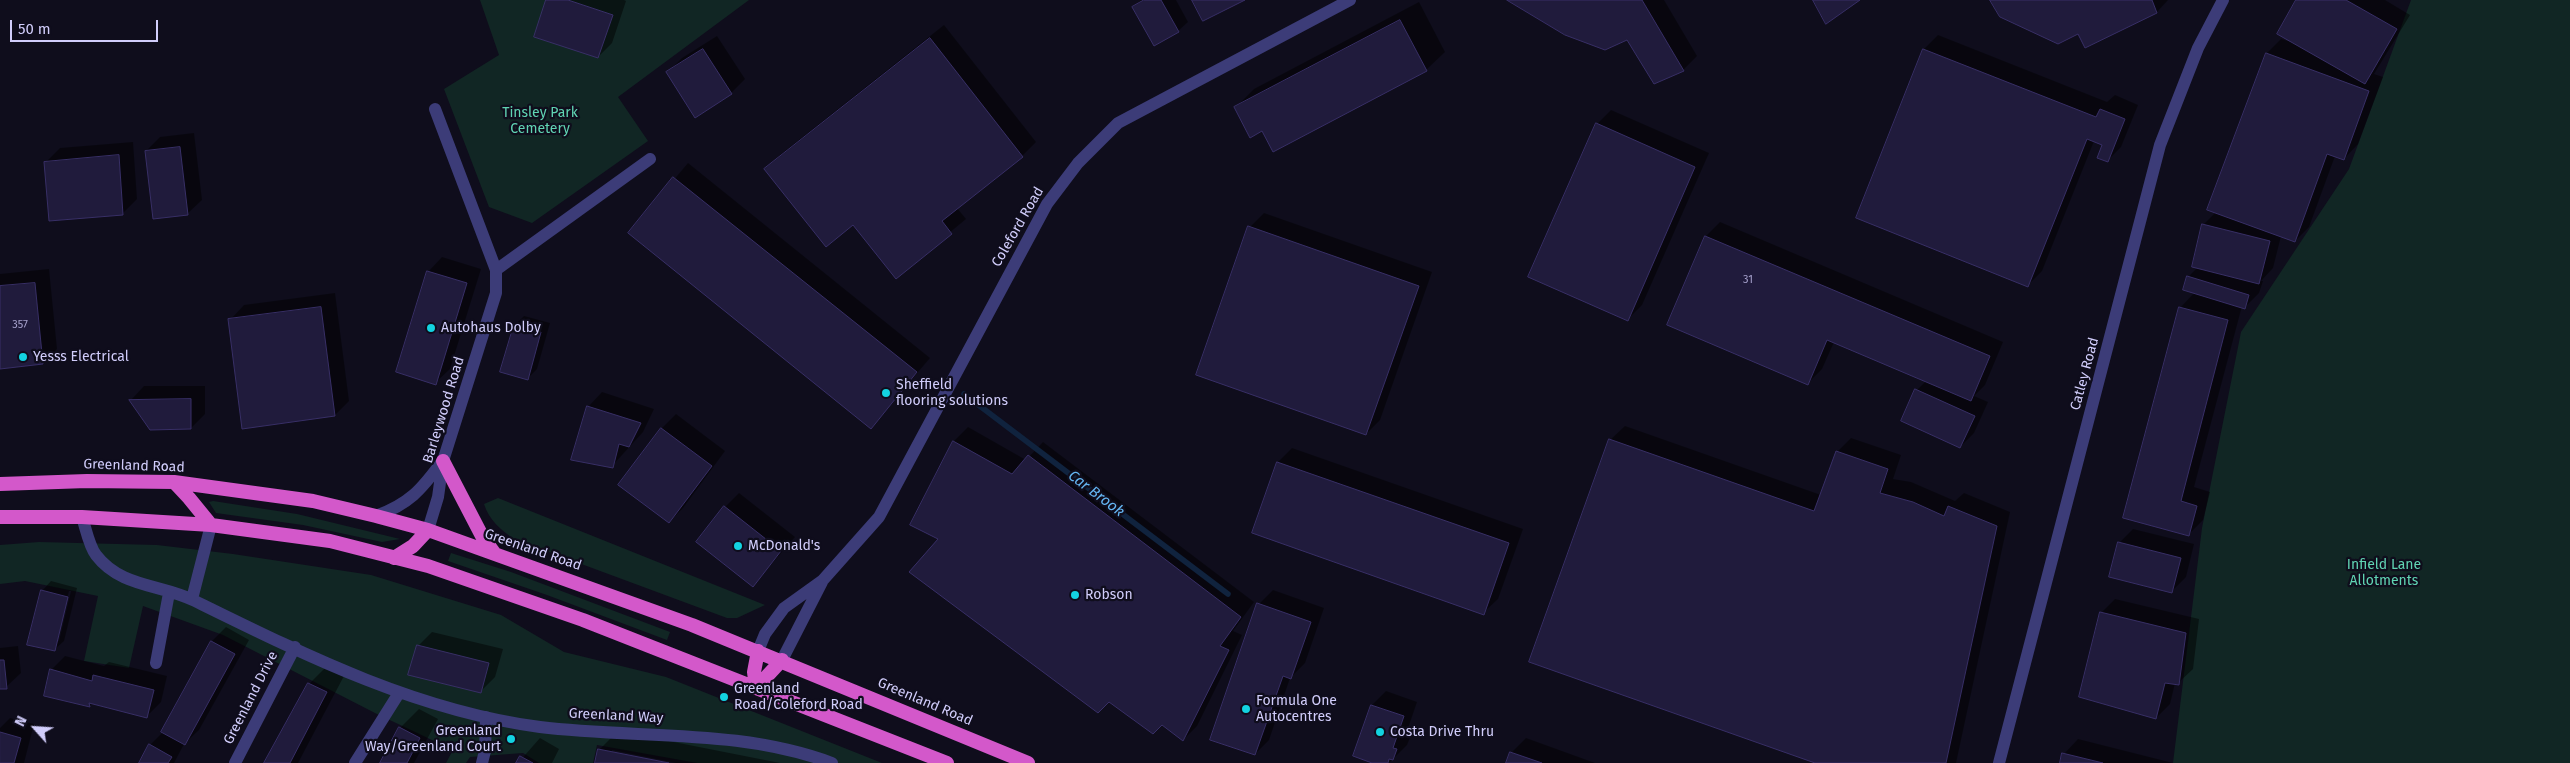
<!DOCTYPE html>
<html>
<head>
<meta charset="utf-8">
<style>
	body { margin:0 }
	#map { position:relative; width:2570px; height:763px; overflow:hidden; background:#0f0d1c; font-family:"Fira Sans",sans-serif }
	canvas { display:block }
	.north { position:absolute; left:10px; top:703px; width:50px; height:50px; -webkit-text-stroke:4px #0f0d1c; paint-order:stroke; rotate:296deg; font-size:14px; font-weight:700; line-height:20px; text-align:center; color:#d1cdfb }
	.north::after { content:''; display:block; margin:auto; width:18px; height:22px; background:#d1cdfb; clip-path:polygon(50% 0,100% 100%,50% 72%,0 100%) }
	.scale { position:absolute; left:10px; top:20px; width:148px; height:22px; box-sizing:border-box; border:2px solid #d1cdfb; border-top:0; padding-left:6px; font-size:15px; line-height:18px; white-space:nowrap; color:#d1cdfb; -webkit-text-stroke:4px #0f0d1c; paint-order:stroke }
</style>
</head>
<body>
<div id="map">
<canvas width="2570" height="763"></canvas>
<div class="north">N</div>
<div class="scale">50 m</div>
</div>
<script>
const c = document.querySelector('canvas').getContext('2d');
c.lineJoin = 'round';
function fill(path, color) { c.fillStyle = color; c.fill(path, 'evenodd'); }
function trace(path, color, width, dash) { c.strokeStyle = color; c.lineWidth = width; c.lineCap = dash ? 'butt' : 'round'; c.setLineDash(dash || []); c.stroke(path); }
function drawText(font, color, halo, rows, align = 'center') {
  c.font = font + ' "Fira Sans",sans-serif'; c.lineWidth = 4.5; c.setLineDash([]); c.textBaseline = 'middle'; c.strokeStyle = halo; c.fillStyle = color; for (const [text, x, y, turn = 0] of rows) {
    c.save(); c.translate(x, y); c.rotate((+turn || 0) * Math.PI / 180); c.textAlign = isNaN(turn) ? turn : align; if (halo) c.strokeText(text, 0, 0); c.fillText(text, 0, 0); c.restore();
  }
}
fill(new Path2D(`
	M480 0H749L618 97 648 141 532 223 489 207 444 89 499 55Z
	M2411 0H2570V763H2173L2202 528 2241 332 2349 169Z
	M498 498 765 605 737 618H727L514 539C501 530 489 520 484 504Z
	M213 501 297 514 400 539 382 542 303 525 216 513 209 502Z
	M39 542 157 545 233 554 371 575 501 615 564 652 666 677 882 763H697L597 745 593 763H539L523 753 470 757 466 763H446L453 750 375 713 223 635 143 606 129 668 84 661 98 596 25 581 0 584V545Z
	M451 553 511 572 670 632 667 640 547 595 448 561Z`), '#112624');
fill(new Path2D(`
	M547 0H624L626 1 612 43 598 57Z
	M1141 0H1176L1188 22 1178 31 1134 7Z
	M1508 0H1664L1697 56 1683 70 1627 38 1566 34Z
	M1992 0H2168L2157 12 2086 46 2079 32Z
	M2297 0H2385L2410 15 2374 74 2383 77 2358 144 2344 159 2335 156 2309 227 2295 241 2281 236 2273 268 2261 281H2263L2259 293 2245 307 2242 306 2194 487 2210 492 2203 520 2189 534 2125 517 2180 308 2195 292 2188 277 2198 267 2203 225 2216 212 2267 53 2281 39 2295 43Z
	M1419 2 1445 52 1426 70 1262 130 1235 108 1254 89Z
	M944 25 1036 142 1022 156 957 208 966 219 896 277 853 223 766 169 780 155Z
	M1938 35 2107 102 2115 95 2138 105 2121 147 2107 161 2104 145 2094 141 2042 271 2028 285 1857 218 1924 49Z
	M717 36 745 79 731 93 668 72 682 58Z
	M1611 110 1709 153 1642 305 1628 319 1597 124Z
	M194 133 202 200 187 214 146 151 160 137Z
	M133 142 137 199 123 213 46 162 60 148Z
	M688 163 930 358 871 427 629 233Z
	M1264 213 1432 272 1380 420 1366 434 1250 227Z
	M1720 222 2003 342 1985 385 1974 396 1988 402 1974 433 1960 447 1917 390 1926 381 1834 342 1822 369 1808 383 1706 236Z
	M442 257 481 269 450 369 435 383 428 272Z
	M49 269 57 349 43 363 0 367V274Z
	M335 293 349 401 335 415 230 320 244 305Z
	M524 316 550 323 537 369 527 379 502 371 515 325Z
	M144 386H205V414L191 428H151L131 400Z
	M602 392 654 409 643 432 612 466 588 407Z
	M676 414 725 451 683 508 669 522 661 429Z
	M1625 426 1821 495 1837 452 1851 438 1901 455 1893 479 1911 482 1955 501 1964 493 2010 512 1956 763H1819L1610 440Z
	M968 427 1026 460 1043 442 1254 602 1233 631 1242 635 1197 726 1183 740 940 538 911 524 954 441Z
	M1292 448 1523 529 1498 599 1483 613 1278 462Z
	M739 493 795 537 753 585 725 507Z
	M2133 529 2194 544 2186 577 2172 591 2119 543Z
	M51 581 77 588 64 641 54 650 42 591ZM69 591H71L59 641H56Z
	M1273 590 1324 608 1305 663 1290 678 1269 740 1255 754 1259 604Z
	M2115 599 2199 619 2193 669 2178 683H2175L2170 704 2156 718 2101 613Z
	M226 627 249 640 199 730 184 744 174 763H140L150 745 163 732 212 641Z
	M432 632 503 649 495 677 481 691 418 646Z
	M18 646 21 673 6 687 0 688V648Z
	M65 656 104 666 109 662 167 676 161 702 147 716 93 703 89 706 51 670Z
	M328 665 345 674 298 763H266L309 684Z
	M1386 691 1417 702 1406 734 1411 735 1407 745 1389 763H1375L1354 756 1372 705Z
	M419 709 438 719 414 763H381L400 728Z
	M10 718 34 724 24 763H0V728Z
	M618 731 780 763H676L612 750V753L663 763H597L599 750Z
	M540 738 559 749 552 763H518Z
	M1526 738 1595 763H1508L1511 753Z
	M2078 739 2173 763H2061L2064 754Z`), '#0007');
trace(new Path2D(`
	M964 394 1228 594`), '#10233e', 5.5);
const building = new Path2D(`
	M546 0H568L613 15 598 58 534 37Z
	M1144 0H1161L1179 32 1154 46 1132 7Z
	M1192 0H1245L1203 21Z
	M1507 0H1642L1684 71 1654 84 1627 40 1605 50 1565 35Z
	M1813 0H1860L1826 24Z
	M1990 0H2152L2157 13 2085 48 2078 34 2058 44 2000 17Z
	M2296 0H2346L2397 29 2365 84 2277 34Z
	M1400 20 1427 71 1273 152 1262 131 1250 138 1234 107Z
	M930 38 1023 157 942 221 952 234 896 279 853 225 826 247 764 169Z
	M703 49 732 94 695 118 666 72Z
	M1923 49 2096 117 2100 109 2125 119 2108 162 2097 158 2102 145 2087 139 2028 287 1856 218Z
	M2266 53 2369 91 2344 160 2327 154 2295 242 2207 210Z
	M1596 123 1695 167 1628 321 1528 277Z
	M180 147 188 215 153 219 145 151Z
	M119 155 123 215 49 221 44 162Z
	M673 177 917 372 871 429 628 233Z
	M2202 224 2270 241 2259 284 2192 267Z
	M1248 226 1419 286 1366 435 1196 375Z
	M1705 236 1990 356 1971 401 1827 340 1808 385 1667 325Z
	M427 271 467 283 436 385 396 372Z
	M2187 276 2249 295 2245 309 2183 290Z
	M35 283 43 364 0 369V286Z
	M321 307 335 416 242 429 228 319Z
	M2179 307 2228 320 2181 501 2197 506 2189 536 2123 518Z
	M514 325 541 332 528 380 500 372Z
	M1915 389 1975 416 1960 448 1901 421Z
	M191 399V429L150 430 129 400Z
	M587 406 641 423 629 447 619 444 613 468 571 460Z
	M661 428 712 466 669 523 618 485Z
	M1609 439 1814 511 1836 451 1888 469 1880 493 1913 502 1944 516 1948 506 1997 526 1946 763H1815L1529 662Z
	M953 441 1012 474 1028 455 1241 617 1220 646 1229 650 1183 741 1162 725 1153 734 1109 702 1098 713 909 572 938 539 910 525Z
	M1277 462 1509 543 1484 615 1252 533Z
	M724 506 781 551 753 587 696 542Z
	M2118 542 2181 558 2172 593 2109 577Z
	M41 590 68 597 55 651 27 645Z
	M1257 603 1311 622 1291 679 1283 676 1255 755 1210 740Z
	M2100 612 2186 633 2179 685 2165 683 2156 719 2079 697Z
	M211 641 235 654 185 745 161 732Z
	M417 645 489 663 481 693 408 675Z
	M0 660H4L7 689H0Z
	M50 669 92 681 93 675 154 690 147 718 89 703 90 707 44 696Z
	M308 683 327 692 290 763H264Z
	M1371 705 1404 716 1393 748 1397 749 1393 760 1389 759 1388 763H1372L1353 756Z
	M399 727 420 738 407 763H380Z
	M0 732 21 738 14 763H0Z
	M149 744 172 757 168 763H139Z
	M598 749 669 763H595Z
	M1510 752 1542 763H1506Z
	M2062 753 2103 763H2060Z
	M520 756 533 763H516Z`);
fill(building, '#201b3c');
trace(building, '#382f66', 1);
trace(new Path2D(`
	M496 270 650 159
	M376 516C409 504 421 490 441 463
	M82 517C86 529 89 546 96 555 121 588 162 584 195 601 305 655 417 711 540 727 638 739 738 728 832 763
	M428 530 438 497 443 461 496 293V270L435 109
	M192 599 211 525
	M758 651 765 634 784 608 823 580 879 517 1047 204 1078 163 1118 123 1350 0
	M782 660 822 582
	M156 663 169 593
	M235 763 295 647
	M355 763 399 693
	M482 763 485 751 486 717
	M1999 763 2160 145 2198 48 2223 0`), '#3c3c78', 12);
trace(new Path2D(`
	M443 461 482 536 495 554
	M174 482 189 498 211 525
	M0 484 87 481 174 482 313 501 376 516 428 530 692 625 1028 763
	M0 517H82L211 525 330 541 428 566 583 620 947 763
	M394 558 413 546 428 530
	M756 688 782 660
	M756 688 754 672 758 651`), '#d358ca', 14);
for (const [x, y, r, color] of [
	[431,328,5,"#13d3e1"],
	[23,357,5,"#13d3e1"],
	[886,393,5,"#13d3e1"],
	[738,546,5,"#13d3e1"],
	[1075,595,5,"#13d3e1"],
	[724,697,5,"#13d3e1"],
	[1246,709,5,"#13d3e1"],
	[1380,732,5,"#13d3e1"],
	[511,739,5,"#13d3e1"]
]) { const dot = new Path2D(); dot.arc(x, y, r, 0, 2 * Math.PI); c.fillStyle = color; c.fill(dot); trace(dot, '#0f0d1c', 2); }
drawText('11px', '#a5a0cb', null, [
	["31",1748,280],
	["357",20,325]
]);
drawText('14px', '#60d4b3', '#0f0d1c', [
	["Tinsley Park",540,113],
	["Cemetery",540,129],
	["Infield Lane",2384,565],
	["Allotments",2384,581]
]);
drawText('14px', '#d1cdfb', '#0f0d1c', [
	["Coleford Road",1018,227,-60],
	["Catley Road",2085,374,-75],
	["Barleywood Road",444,410,-73],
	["Greenland Road",134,466,2],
	["Greenland Road",533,550,19],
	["Greenland Drive",251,698,-63],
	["Greenland Road",925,702,23],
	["Greenland Way",616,716,3]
]);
drawText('14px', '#d1cdfb', '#0f0d1c', [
	["Autohaus Dolby",441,328],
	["Yesss Electrical",33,357],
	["Sheffield",896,385],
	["flooring solutions",896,401],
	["McDonald's",748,546],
	["Robson",1085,595],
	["Greenland",734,689],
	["Road/Coleford Road",734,705],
	["Formula One",1256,701],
	["Autocentres",1256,717],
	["Greenland",501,731,"right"],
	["Way/Greenland Court",501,747,"right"],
	["Costa Drive Thru",1390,732]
], 'left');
drawText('italic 15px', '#64b5f2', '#0f0d1c', [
	["Car Brook",1096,494,37]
]);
</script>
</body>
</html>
